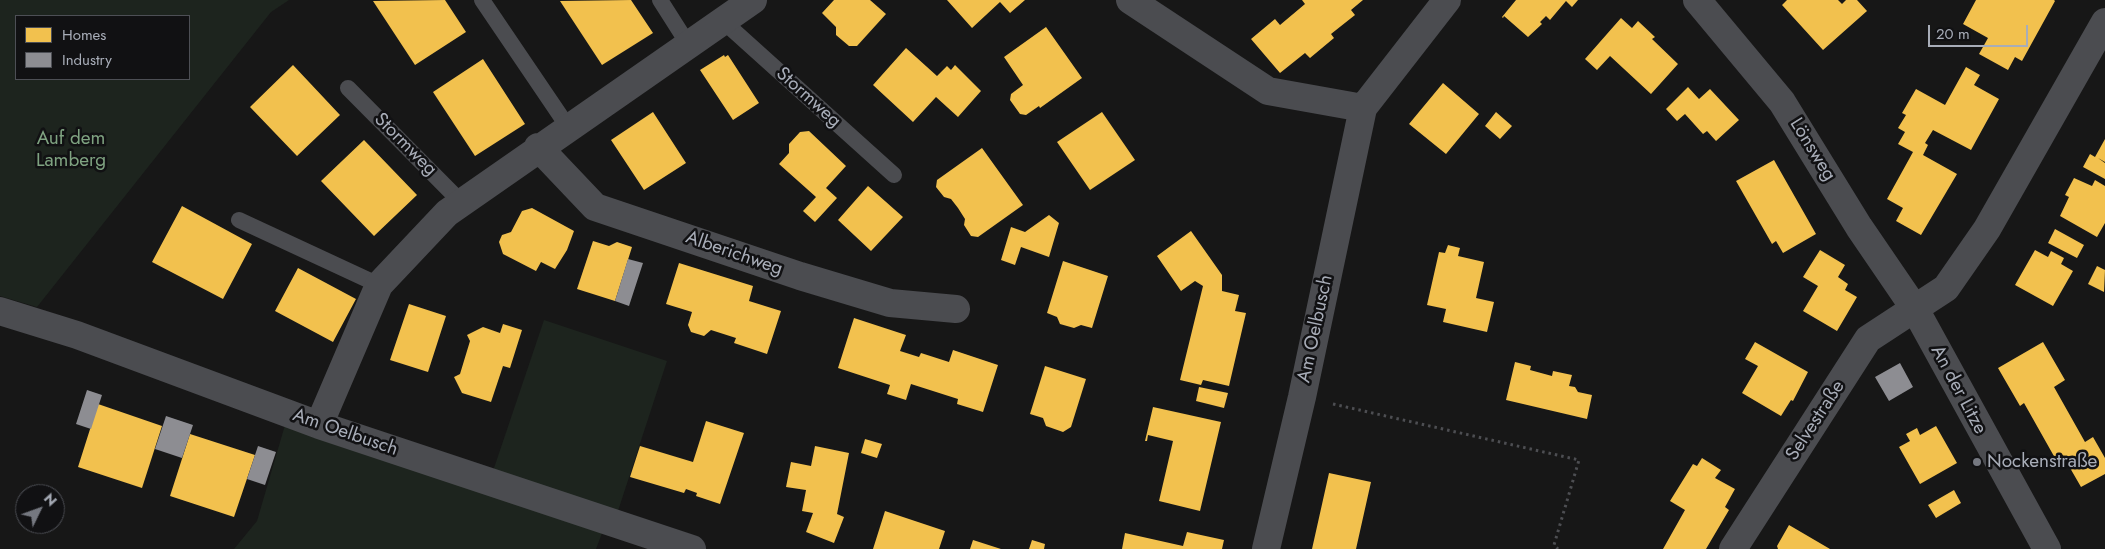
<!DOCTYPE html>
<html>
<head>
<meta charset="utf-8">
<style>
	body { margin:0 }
	#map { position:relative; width:2105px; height:549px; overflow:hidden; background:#171717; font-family:Jost,sans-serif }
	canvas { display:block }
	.legend { position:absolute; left:15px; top:15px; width:175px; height:65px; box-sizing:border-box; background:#111113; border:1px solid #4d4f55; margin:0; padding:6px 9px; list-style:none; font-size:15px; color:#a8adb8 }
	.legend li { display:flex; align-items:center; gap:10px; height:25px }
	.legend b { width:25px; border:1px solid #4d4f55 }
	.north { position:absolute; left:15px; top:484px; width:50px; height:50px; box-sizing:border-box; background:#111113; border:1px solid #4d4f55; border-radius:50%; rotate:48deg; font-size:14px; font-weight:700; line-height:20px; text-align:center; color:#a8adb8 }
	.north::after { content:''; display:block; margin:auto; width:18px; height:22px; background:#757880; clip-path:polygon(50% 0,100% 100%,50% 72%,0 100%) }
	.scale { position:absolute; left:1928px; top:25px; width:100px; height:22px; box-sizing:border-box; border:2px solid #a8adb8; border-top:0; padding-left:6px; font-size:15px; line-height:18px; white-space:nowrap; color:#a8adb8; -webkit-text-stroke:4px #111113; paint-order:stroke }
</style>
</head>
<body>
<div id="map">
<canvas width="2105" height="549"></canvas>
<ul class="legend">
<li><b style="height:14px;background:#f2c14e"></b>Homes</li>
<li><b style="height:14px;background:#8d8d92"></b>Industry</li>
</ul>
<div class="north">N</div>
<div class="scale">20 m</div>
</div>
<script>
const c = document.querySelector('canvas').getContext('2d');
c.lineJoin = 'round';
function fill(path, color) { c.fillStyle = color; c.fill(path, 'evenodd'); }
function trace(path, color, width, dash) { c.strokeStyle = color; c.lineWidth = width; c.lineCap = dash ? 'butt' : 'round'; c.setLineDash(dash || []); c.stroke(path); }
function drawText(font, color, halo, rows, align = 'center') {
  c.font = font + ' Jost,sans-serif'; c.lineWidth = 5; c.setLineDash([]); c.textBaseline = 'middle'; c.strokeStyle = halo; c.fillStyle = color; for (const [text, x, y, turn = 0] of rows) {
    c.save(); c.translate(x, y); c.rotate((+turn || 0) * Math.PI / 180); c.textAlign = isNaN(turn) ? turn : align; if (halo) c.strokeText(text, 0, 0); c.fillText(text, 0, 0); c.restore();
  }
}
fill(new Path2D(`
	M0 0H289L271 12 37 307 0 296ZM16 16H189V79H16Z
	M544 320 667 361 617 514 493 471Z
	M285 425 604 528 596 549H234L257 521Z`), '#1d241e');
fill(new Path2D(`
	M445 0 466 32 415 65 373 1Z
	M631 0 653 33 602 65 560 1Z
	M834 0H870L886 14 857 46H849L836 35V27L822 13Z
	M947 0H1025L1010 13 1000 2 972 28Z
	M1302 0H1363L1351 10 1355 15 1331 34 1334 38 1310 58 1305 53 1280 73 1251 39 1275 19 1280 25 1305 4Z
	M1516 0H1578L1572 7 1566 1 1550 20 1546 16 1540 22 1542 24 1528 37 1504 16 1503 18 1502 17Z
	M1787 0H1838L1842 4 1846 0H1857L1867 11 1823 50 1782 5Z
	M1976 0H2054L2055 1 2022 61 2015 57 2008 70 1979 54 1988 38 1963 24Z
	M1621 18 1632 28 1638 21 1655 37 1652 39 1678 64 1651 94 1610 56 1597 70 1585 59Z
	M1046 27 1082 78 1040 108 1039 106 1026 115 1020 114 1010 100 1011 94 1023 85 1004 57Z
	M906 48 937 76 947 66 951 70 955 65 981 91 958 117 936 97 913 122 873 85Z
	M724 55 725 57 728 55 759 103 733 120 700 70Z
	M483 59 525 124 475 156 433 92Z
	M293 65 340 115 297 156 250 107Z
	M1966 67 1980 75 1974 85 1999 99 1971 150 1933 130 1925 143 1928 145 1923 155 1957 174 1921 235 1896 221 1903 208 1887 199 1913 152 1898 144 1905 132 1898 128 1906 115 1902 113 1916 89 1945 105Z
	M1443 83 1479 114 1446 154 1409 124Z
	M1688 87 1699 99 1710 89 1739 120 1716 141 1707 131 1703 134 1685 114 1677 121 1666 109Z
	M653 112 686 163 644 190 611 140Z
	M1102 112 1135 160 1090 190 1057 142Z
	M1496 112 1512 126 1500 139 1485 126Z
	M809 131 846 166 826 188 837 198 815 222 803 211 816 197 779 164 789 153V144L800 132Z
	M2105 139V162L2098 158 2105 163V179L2083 167 2090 154 2095 157Z
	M364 140 417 195 374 236 321 181Z
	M982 148 1023 205 978 237 971 236 964 225 965 219 958 208 951 199 944 197 936 187 937 180Z
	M1774 160 1816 234 1783 253 1776 241 1772 244 1736 181Z
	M2074 178 2092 186 2095 180 2105 186V223L2097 237 2060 216 2069 197 2065 195Z
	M868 186 903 217 871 251 838 220Z
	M182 206 252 244 223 299 152 262Z
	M532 208 574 231 567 250 555 269 541 262 536 271 503 254 499 242 502 235 511 232 522 211Z
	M1049 215 1059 223 1049 257 1021 247 1015 265 1001 260 1011 227 1025 232Z
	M2055 229 2084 245 2077 258 2048 243Z
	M1191 231 1222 275V291L1239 295 1235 311 1246 313 1229 386 1203 380 1201 385 1180 380 1203 286 1195 281 1181 291 1157 256Z
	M593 241 609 246 617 242 632 247 615 301 577 289Z
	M1448 245 1460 248 1458 256 1484 262 1476 298 1494 302 1487 332 1443 322 1446 309 1427 305 1439 252 1445 253Z
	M1820 250 1845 265 1838 277 1848 284 1845 290 1857 297 1837 331 1803 311 1818 286 1803 277Z
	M2035 250 2048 257 2051 251 2064 258 2061 264 2073 271 2053 306 2015 285Z
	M1063 261 1108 276 1092 328 1081 325 1074 328 1060 324 1057 317 1047 313Z
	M679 263 753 286 749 301 781 311 767 354 734 343 736 338 711 330 704 336 691 332 688 325 692 312 666 304Z
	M2097 266 2105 270 2104 292 2088 284Z
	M298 268 356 299 333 342 275 311Z
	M409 304 446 316 428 372 390 360Z
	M854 318 906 335 900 351 919 357 921 353 949 362 953 350 998 365 983 412 957 404 958 399 911 384 906 400 887 394 890 385 838 368Z
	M503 324 522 330 510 368 503 366 491 402 462 393 454 377 460 374 470 341 467 335 483 327 500 333Z
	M1755 342 1808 372 1793 401 1791 400 1781 416 1742 393 1758 366 1745 359Z
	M2043 342 2065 380 2054 387 2085 442 2093 437 2105 458V474L2081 487 2062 454 2055 458 2024 403 2020 406 1998 368Z
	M1515 362 1531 366 1530 370 1552 376 1553 371 1572 375 1569 386 1575 387 1578 392 1592 395 1587 419 1506 400Z
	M1045 366 1086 379 1071 427 1063 432 1046 426 1043 418 1030 414Z
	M1199 387 1228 393 1224 408 1196 401Z
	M98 404 162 426 142 488 78 467Z
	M1153 407 1221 422 1200 511 1159 501 1173 441 1148 435 1147 441H1145Z
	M706 421 744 433 720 504 696 496 697 493 686 489 684 493 630 477 640 446 693 462Z
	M1936 426 1957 463 1920 484 1899 447 1910 441 1906 434 1917 428 1920 435Z
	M190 434 255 455 234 517 170 496Z
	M865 439 882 444 877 458 861 453Z
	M815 446 849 453 837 514 844 517 834 543 806 532 813 513 802 511 806 490 786 487 791 462 811 466Z
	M1702 458 1721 470 1715 478 1735 489 1725 507 1729 510 1706 549H1663L1685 510 1670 501 1693 464 1697 466Z
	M1329 473 1371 482 1356 549H1312Z
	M1954 490 1961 503 1936 518 1928 505Z
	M885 511 945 531 939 549H873Z
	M1789 525 1830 549H1778L1777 546Z
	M1187 532 1224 540 1222 549H1122L1125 533 1183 546Z
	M973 540 1001 549H970Z
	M1032 540 1045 544 1044 549H1029Z`), '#f2c14e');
fill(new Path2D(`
	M628 259 643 263 629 306 615 301Z
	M1900 363 1913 387 1889 401 1875 377Z
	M87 390 102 395 91 429 76 424Z
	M166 416 193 425 182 458 155 449Z
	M258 446 276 452 265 485 247 479Z`), '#8d8d92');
trace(new Path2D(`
	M1333 404 1579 460 1554 545 1558 549`), '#4d4e52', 3, [2.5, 4]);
trace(new Path2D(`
	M482 0 568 127
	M660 0 688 44
	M723 21 894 175
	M348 88 461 202
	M239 220 379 285`), '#4b4c50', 16);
trace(new Path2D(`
	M1130 0 1268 91 1363 108
	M1697 0 1782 102 1859 227 1915 309 2047 549
	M538 147 595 207 800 276 890 303 956 309
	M0 311 77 335 319 425 692 549
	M319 425 379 285 447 213 753 0
	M1266 549 1302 397 1363 108 1447 0
	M1733 549 1868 339 1946 288 1987 229 2105 22`), '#4b4c50', 28);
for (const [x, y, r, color] of [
	[1977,462,5,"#757880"]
]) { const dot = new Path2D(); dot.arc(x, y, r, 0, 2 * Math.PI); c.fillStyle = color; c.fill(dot); trace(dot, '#111113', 2); }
drawText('19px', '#a8adb8', '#111113', [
	["Stormweg",808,98,42],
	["Stormweg",405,145,45],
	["Lönsweg",1812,150,58],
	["Alberichweg",734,254,19],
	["Am Oelbusch",1316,329,-78],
	["An der Litze",1958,390,62],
	["Selvestraße",1816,421,-57],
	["Am Oelbusch",345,433,19]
]);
drawText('19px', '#7fa381', '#111113', [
	["Auf dem",71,139],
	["Lamberg",71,161]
]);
drawText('19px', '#a8adb8', '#111113', [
	["Nockenstraße",1987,462]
], 'left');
</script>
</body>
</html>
